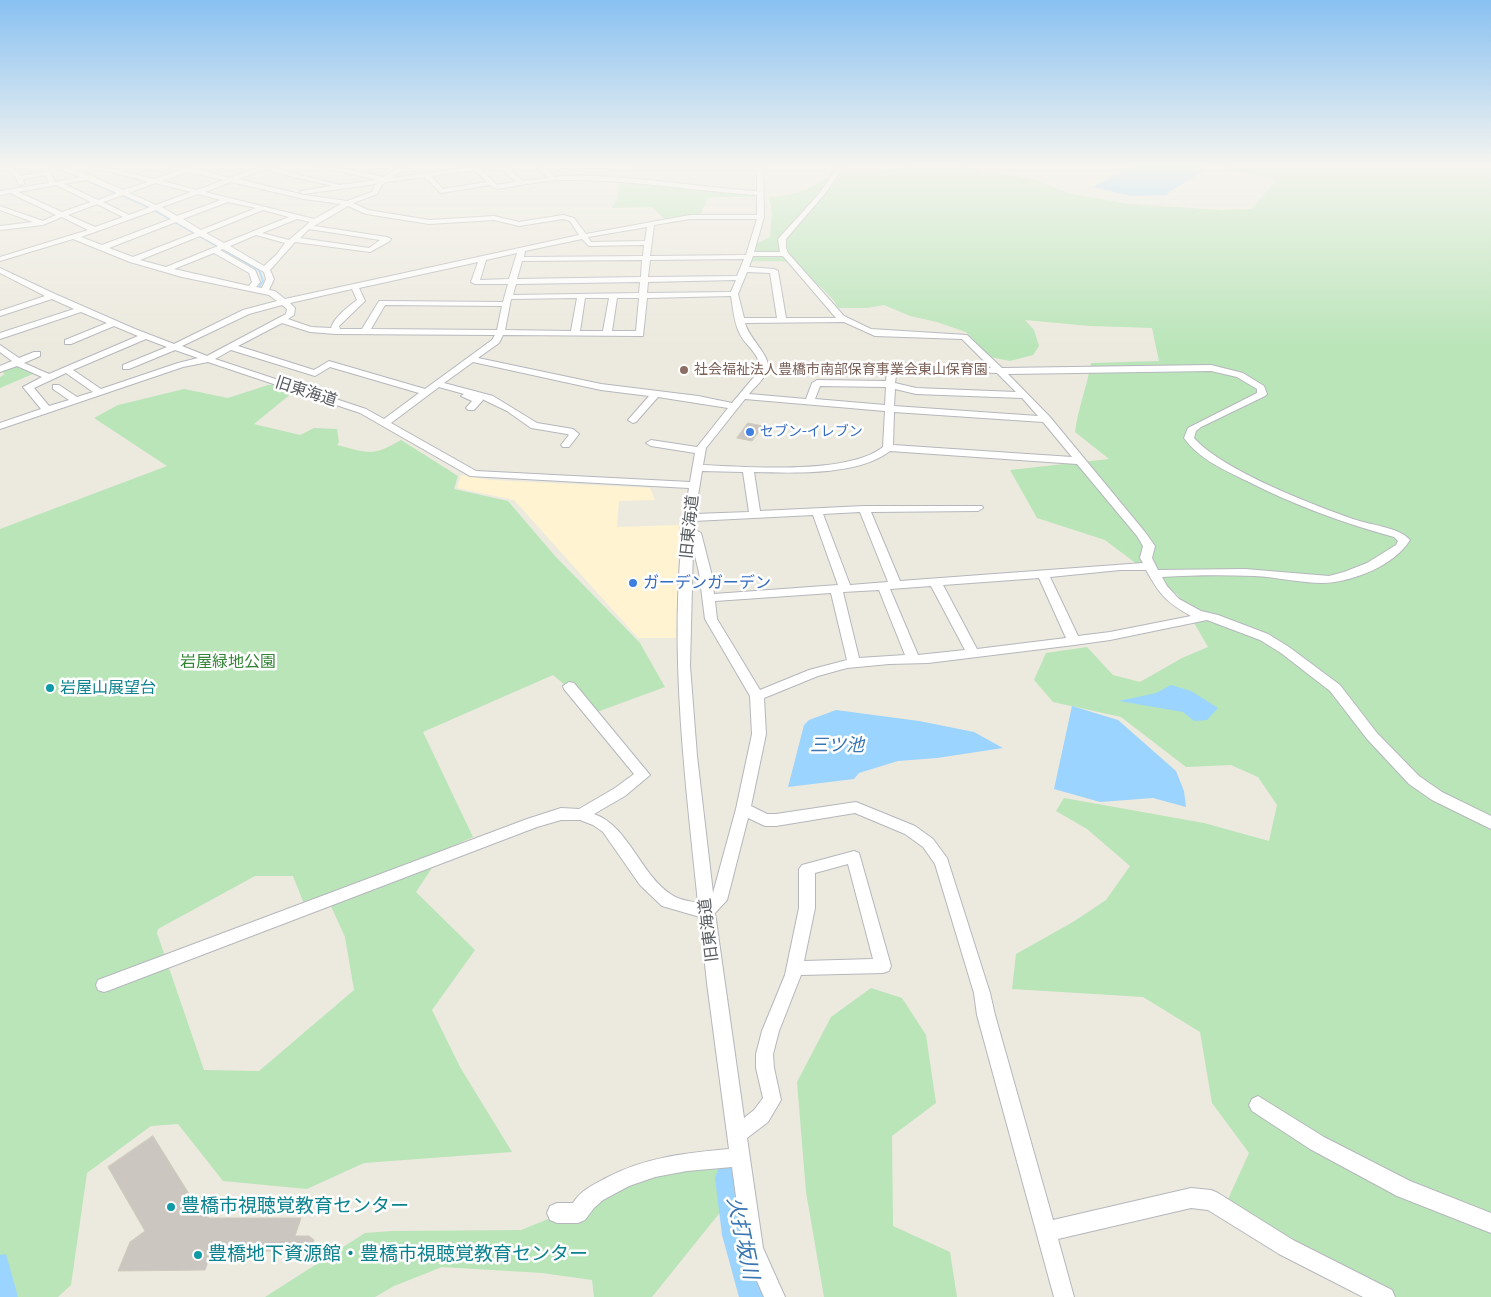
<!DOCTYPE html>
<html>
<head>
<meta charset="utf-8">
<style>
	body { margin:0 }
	canvas { display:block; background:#ece9de }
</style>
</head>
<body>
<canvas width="1491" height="1297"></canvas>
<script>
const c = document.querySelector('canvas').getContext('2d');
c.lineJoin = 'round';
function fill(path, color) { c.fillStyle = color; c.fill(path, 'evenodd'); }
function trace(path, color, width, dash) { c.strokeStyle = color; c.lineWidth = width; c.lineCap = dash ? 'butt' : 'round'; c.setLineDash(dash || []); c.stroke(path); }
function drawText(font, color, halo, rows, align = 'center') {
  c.font = font + ' Karla,"Noto Sans JP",sans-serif'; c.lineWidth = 5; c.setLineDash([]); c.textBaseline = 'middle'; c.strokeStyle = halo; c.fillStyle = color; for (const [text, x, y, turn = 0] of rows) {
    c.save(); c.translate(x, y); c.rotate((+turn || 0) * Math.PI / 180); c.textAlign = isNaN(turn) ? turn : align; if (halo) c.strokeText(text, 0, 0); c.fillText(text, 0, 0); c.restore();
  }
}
fill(new Path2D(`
	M461 475 491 480 650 488 655 500 619 501 617 527 679 525 676 638H638L514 500 457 488Z`), '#fff3d1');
fill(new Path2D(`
	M1228 165H1491V1297H1392L1223 1210 1249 1153 1212 1103 1200 1032 1143 997 1012 989 1016 954 1073 922 1106 900 1130 866 1087 829 1056 811 1064 798 1204 823 1269 841 1277 805 1258 777 1231 765 1186 767 1121 717 1053 702 1034 680 1046 653 1087 647 1113 675 1140 682 1182 658 1208 647 1178 595 1105 540 1037 518 1010 470 1109 459 1075 432C1078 408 1087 387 1091 363L1159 361 1152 328 1090 326 1025 320 1034 330 1039 346 1033 355 1010 361 990 357 966 332 937 322 910 316 884 305 867 308H838C835 297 801 269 790 263 783 260 761 262 751 261L756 244 770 237 772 212 769 197C795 195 808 191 829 176V172H868L904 167 956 166 1038 180 1052 187 1072 194 1129 204 1221 210 1252 209 1276 180 1233 170Z
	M619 181 758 194 757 197H711L708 198 700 215H687L664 219 652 207 612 208 618 197Z
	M13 364 33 374 0 388V377L5 374 0 371Z
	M268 385H275L292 391V393L254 424 300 435 314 428 337 429 339 442 337 445C369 453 372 457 401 440L458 476 454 489 508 501 555 556 640 643 665 687 597 712 553 675 423 732 473 837 444 850 416 892 475 950 432 1010 460 1067 512 1152 364 1163 307 1189 223 1181 178 1124 151 1126 87 1173 71 1285 58 1297H0V529L167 466 94 418 118 405 184 389 228 398ZM255 876H293L308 914 330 904 345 937 354 990 259 1071 204 1070 157 933 158 929Z
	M871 988 902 998 926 1035 936 1103 892 1136 893 1226 950 1252 957 1297H824L806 1192 797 1082 831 1017Z
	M725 1166 726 1205 652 1297H594L592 1280 542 1273 442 1267 394 1286 375 1297H265L365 1233 392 1231 521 1230 665 1172Z`), '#bae5b9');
fill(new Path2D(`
	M1133 165H1208L1206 169 1165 195 1131 196 1093 187Z
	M1171 685 1191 691 1218 708 1207 720 1194 721 1183 712 1119 701 1156 693Z
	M1072 706 1118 720 1176 771 1184 791 1186 807 1153 798 1100 802 1054 789Z
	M836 710 919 721 974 732 1003 748 937 758 898 761 859 773 854 779 788 787 804 725 809 720Z
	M6 1254 18 1297H0V1255Z`), '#9bd4ff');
trace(new Path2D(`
	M66 170 64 171 148 207 259 270 263 281 259 287`), '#9bd4ff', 2);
fill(new Path2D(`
	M730 1163 741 1167 745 1178 754 1235 773 1297H739L722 1235 715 1178 719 1167Z`), '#9bd4ff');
const building = new Path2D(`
	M748 423 763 426 752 441 737 438Z
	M153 1136 191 1197H215L208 1218H301L295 1236H309L314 1240 312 1246 307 1251H212L205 1270 118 1271 130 1242 145 1231 108 1167Z`);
fill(building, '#cbc7c0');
trace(building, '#d0cabd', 1);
const minor = new Path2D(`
	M12 165H19V167L14 169 21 176 48 171 51 173 55 182 81 177 47 165C72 163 100 181 123 190L148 182 86 165H96L154 179 181 170 165 165 189 167 230 178 257 168 258 166 274 165 270 167 339 185 377 180 315 165H325L384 177 402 165H409L392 178 484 165H504L523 181 548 178 535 165H541L555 177C573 174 593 176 612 177 661 180 709 188 757 191V170H631L628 168 631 166 763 165 764 217 754 252H780L778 239 819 194 839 165H845L823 196 786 239V248L788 253 844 316 871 329 967 335 1002 368 1211 365 1243 373 1264 386 1267 394 1265 396 1201 427 1196 431 1194 438C1222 470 1311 504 1353 519 1369 525 1399 527 1410 540 1394 566 1352 582 1323 583 1300 583 1277 577 1254 576 1223 575 1193 575 1162 577L1167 586 1179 599 1201 611 1218 615 1268 634 1289 647 1340 685 1377 733 1419 776 1442 792 1491 816V829L1432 800 1409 784 1367 739 1330 691 1281 653 1260 640 1207 620 1110 640 1074 645 928 663 889 664 847 668 818 676 764 698 766 734 751 806 767 814H776L856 802 915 826 933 839 947 858 990 993 995 1015 1053 1220 1191 1188 1211 1190 1218 1193 1293 1240 1392 1290 1395 1297H1363L1279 1254 1208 1210 1191 1208 1058 1239 1074 1297H1054L977 1015 974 993 935 864 923 847 905 834 855 813 776 826H765L748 818 727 900 715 913 744 1118 754 1110 763 1098 756 1068V1054L762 1031 785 975 799 908V869L802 865 854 851 859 853 891 966 889 971 883 973 801 975 779 1031 773 1054 774 1068 781 1100 768 1122 747 1138 763 1248 785 1297H764L743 1249 732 1167 687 1171 655 1177 629 1186 603 1200 594 1208 585 1220 578 1223H557L550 1220 547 1213 550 1206 557 1203H573C581 1190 593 1185 606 1178 645 1157 686 1153 729 1149L707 983 700 917 662 906 640 885 603 832 593 825 580 820H561L537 827 110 990 104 992 98 990 96 985 98 980 527 819 561 808 579 809 615 788 634 774 564 689 563 686 569 682 574 683 650 775 625 796 594 814C629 826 640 875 672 895 679 900 690 901 698 903 684 766 665 624 689 488L470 476 360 413 208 362 183 367 0 429V423L41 409 23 387 42 377 17 366 0 372V366L12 361 0 352V345L19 358 34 352H40V356L24 363 49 374 138 336 114 326 71 344H65V340L107 323 81 312 0 339V333L74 309 52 299 0 316V311L45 296 0 273V268L55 294 135 329 174 344 243 310 277 301 269 295 182 277 130 262 73 239 0 261V257L88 230 62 217 43 225 0 230V226L33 222 0 210V206L43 221 56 215 10 193 0 195V191L49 183 46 175 23 179 24 184 19 185 16 178 7 168ZM498 166 516 182 497 185 481 169ZM264 170 332 186 301 191 300 192 303 194 376 184 372 192 347 201 304 195 238 179ZM474 170 487 182 443 189 431 176ZM188 172 224 180 197 190 162 181ZM425 177 441 193 490 185 496 189C518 186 542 180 564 180 629 179 692 191 757 195V215H690L586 234 574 218 563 215 519 222 494 216 429 220 368 210 353 203 377 194 382 185 386 182ZM87 180 117 193 98 200 64 184ZM231 182 304 199 341 204 314 219 205 192ZM155 183 191 192 156 205 129 193ZM56 185 91 202 62 212 18 192ZM198 194 221 200 177 216 162 207ZM123 195 150 207 129 215 103 202ZM228 202 256 208 201 230 183 219ZM97 204 123 217 95 227 68 215ZM348 206 366 214 429 224 494 220 519 226 563 219 570 221 579 235 285 299 275 291 269 290 274 279 270 270 295 242 370 252 390 241 391 239 387 237 314 226ZM156 210 171 219 102 245 81 237ZM263 210 289 217 224 243 206 233ZM297 219 310 222 289 240 262 233ZM690 219H757L746 255 650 256 654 225ZM176 222 195 233 133 257 109 248ZM647 227 645 241 591 242 588 237ZM309 229 380 240 369 248 300 238ZM256 235 285 243 277 254 264 266 230 246ZM200 236 218 246 166 267 140 260ZM582 239 589 246 644 245 643 256 524 257 525 251ZM223 249 264 272 266 279 262 288 256 287 260 282 255 270 220 250ZM214 253 249 273 252 282 249 286 174 269ZM517 253 509 279 480 280 486 260ZM753 256H783L836 318H786L778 271 774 269 749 267ZM744 259 737 276 648 277 650 260ZM642 260 641 277 517 279 522 261ZM478 262 471 282 475 284H508L503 302 382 301H379L362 329H340L339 326 365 301 359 288ZM747 272 770 273 777 318H744L738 294ZM736 280 731 292 647 293 648 282ZM640 282 639 293 513 295 516 284ZM352 289 357 300C348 307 334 317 331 328L311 327 288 319 294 315 295 308 290 303ZM731 296C733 308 734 322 739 332 744 346 762 353 759 371L732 403 698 396 601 384 478 358 499 343 503 335 643 336 647 298ZM577 298 571 331 505 330 511 299ZM585 298H609L603 331H580ZM617 298H639L636 331H612ZM282 305 287 309 286 314 207 356 182 346 249 314ZM385 305 502 306 497 330 371 329ZM844 322 875 336 962 339 991 368 894 363 891 364 887 371 886 381 817 380 812 383 806 399 749 394C755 387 763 380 767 372 774 358 748 338 745 323ZM282 323 310 332 336 334 495 335 492 340 425 389 329 361 314 370 238 346ZM146 339 167 347 123 365V369H129L175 350 198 358 178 363 101 389 73 370ZM231 350 315 376 330 367 419 393 384 419 366 409 215 359ZM473 362 601 390 649 396 628 420 633 423 636 422 658 397 728 408 697 447 651 440 646 443 651 446 695 453 690 482 476 471 391 423 439 387 464 394 461 396 472 401 466 408 468 410H474L483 400 482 399 507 411 531 428 567 434 569 435 561 445 563 447H569L579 434 573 429 537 423 493 396 444 383ZM897 369 997 373 1016 392 916 388 895 383ZM1211 371 1237 377 1257 389V393L1188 428 1184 438C1199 459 1224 470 1247 481 1294 505 1343 523 1394 537L1398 541 1396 545 1367 563 1344 572 1329 576 1245 569 1158 570 1152 558 1155 546 1145 532 1050 417 1008 374ZM66 373 93 392 77 397 59 385H53V389L69 400 49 406 34 388ZM820 386 886 387 885 405 815 399ZM895 389 916 394 1022 398 1038 416 894 406ZM745 399 885 411 883 447C848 475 748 467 703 465L706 448ZM894 412 1043 422 1072 457 893 445ZM890 451 1077 464 1137 536 1143 546 1140 558 1143 563 900 581 871 512 978 511 983 508 982 506H864L760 511 754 472C793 473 858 476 890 451ZM702 471 743 472 749 512 695 514ZM860 512 888 582 850 585 823 514ZM813 515 838 585 714 594 711 572 701 533 694 529V521ZM693 548 699 572 705 619 750 696 752 734 736 809 713 893 697 756 690 666ZM1120 570H1146C1160 595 1166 602 1191 616L1110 632 1078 636 1050 577ZM1039 578 1066 638 977 649 943 585ZM931 586 965 650 918 655 890 589ZM879 590 905 655 859 658 843 592ZM831 593 847 660 809 670 760 690 717 619 715 601ZM848 864 873 959 804 961 815 908V873Z
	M1258 1096 1324 1137 1410 1181 1491 1213V1233L1397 1196 1310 1149 1252 1111 1249 1105 1252 1099Z`);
trace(minor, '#b5b7bc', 2);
fill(minor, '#fff');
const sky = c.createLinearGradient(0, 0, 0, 346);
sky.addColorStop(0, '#89c1f1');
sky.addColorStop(0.48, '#f6f5f0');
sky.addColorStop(1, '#f6f5f000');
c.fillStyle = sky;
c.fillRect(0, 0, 1491, 346);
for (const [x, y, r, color] of [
	[684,370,5,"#8d6e63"],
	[750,432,5,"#3f7fe0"],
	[633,583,5,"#3f7fe0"],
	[50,688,5,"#0f9aa8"],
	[171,1207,5,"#0f9aa8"],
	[198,1255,5,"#0f9aa8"]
]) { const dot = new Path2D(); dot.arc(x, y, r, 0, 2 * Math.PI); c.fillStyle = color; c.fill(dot); trace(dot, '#fff', 2); }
drawText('14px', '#785e54', '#fff', [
	["社会福祉法人豊橋市南部保育事業会東山保育園",694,370]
], 'left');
drawText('14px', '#366cbe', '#fff', [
	["セブン-イレブン",760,432]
], 'left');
drawText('16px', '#585c60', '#fff', [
	["旧東海道",306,392,18],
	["旧東海道",690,527,-84],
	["旧東海道",709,930,-97]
]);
drawText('16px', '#366cbe', '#fff', [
	["ガーデンガーデン",643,583]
], 'left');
drawText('16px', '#328535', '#fff', [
	["岩屋緑地公園",228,662]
]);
drawText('16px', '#0d838f', '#fff', [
	["岩屋山展望台",60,688]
], 'left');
drawText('italic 18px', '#3875b2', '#fff', [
	["三ツ池",837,746]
]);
drawText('19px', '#0d838f', '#fff', [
	["豊橋市視聴覚教育センター",181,1207],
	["豊橋地下資源館・豊橋市視聴覚教育センター",208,1255]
], 'left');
drawText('italic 21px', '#3875b2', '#fff', [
	["火打坂川",742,1238,78]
]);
</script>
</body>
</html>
